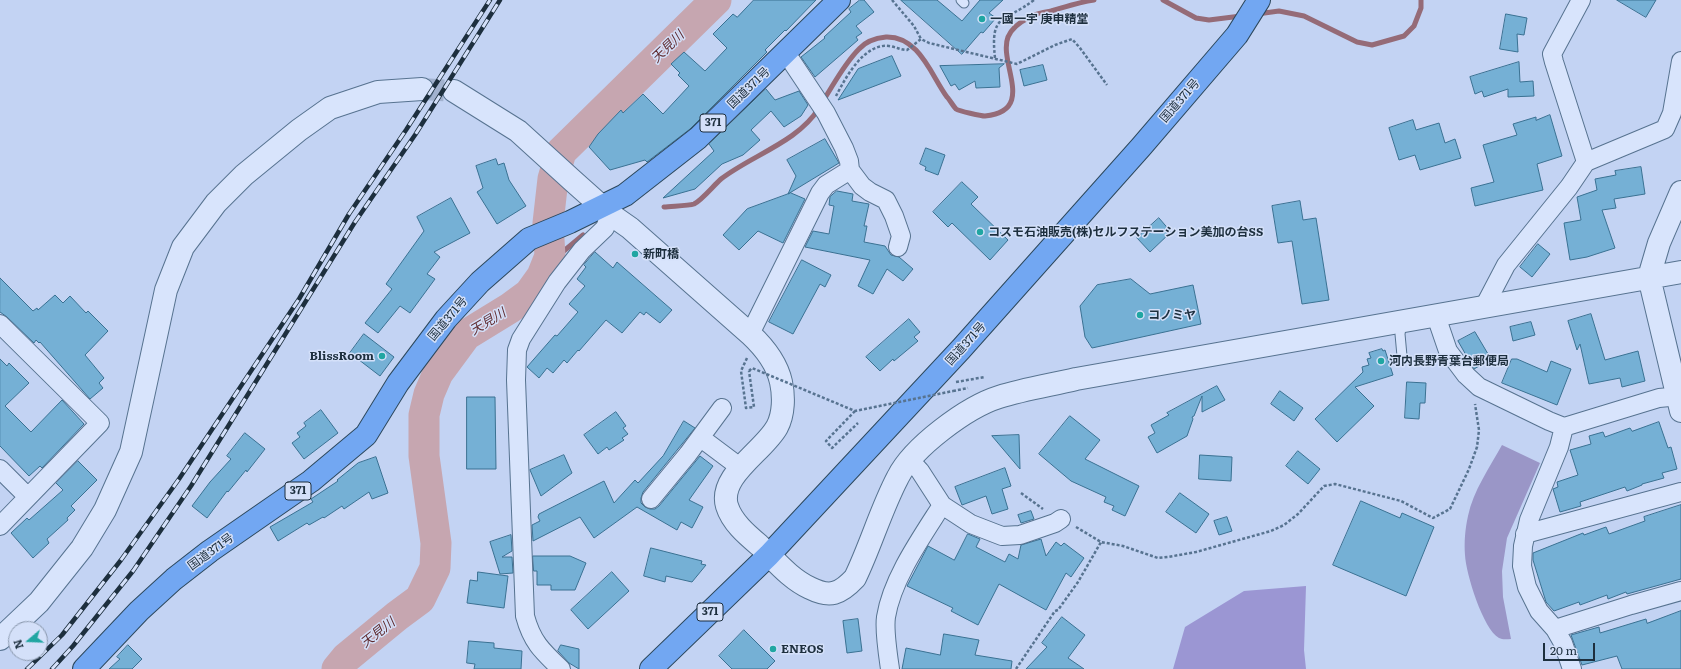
<!DOCTYPE html>
<html>
<head>
<meta charset="utf-8">
<style>
	body { margin:0 }
	#map { position:relative; width:1681px; height:669px; overflow:hidden; background:#c3d3f3; font-family:Literata,serif }
	canvas { display:block }
	.north { position:absolute; left:8px; top:621px; width:40px; height:40px; box-sizing:border-box; background:#d4e0f9; border:1px solid #8b99ae; border-radius:50%; rotate:251deg; font-size:11px; font-weight:700; line-height:16px; text-align:center; color:#1d2f3e }
	.north::after { content:''; display:block; margin:auto; width:14px; height:18px; background:#20a6a2; clip-path:polygon(50% 0,100% 100%,50% 72%,0 100%) }
	.scale { position:absolute; left:1543px; top:643px; width:52px; height:18px; box-sizing:border-box; border:2px solid #1d2f3e; border-top:0; padding-left:5px; font-size:12px; line-height:14px; white-space:nowrap; color:#1d2f3e; -webkit-text-stroke:3px #d4e0f9; paint-order:stroke }
</style>
</head>
<body>
<div id="map">
<canvas width="1681" height="669"></canvas>
<div class="north">N</div>
<div class="scale">20 m</div>
</div>
<script>
const ctx = document.querySelector('canvas').getContext('2d');
ctx.lineJoin = 'round';
function fill(path, color) {
  ctx.fillStyle = color;
  ctx.fill(path, 'evenodd');
}
function stroke(path, color, width, dash) {
  ctx.strokeStyle = color;
  ctx.lineWidth = width;
  ctx.lineCap = dash ? 'butt' : 'round';
  ctx.setLineDash(dash || []);
  ctx.stroke(path);
}
function drawText(font, color, halo, rows, align = 'center') {
  ctx.font = font + ' Literata,"Noto Sans JP",serif';
  ctx.lineWidth = 3;
  ctx.setLineDash([]);
  ctx.textBaseline = 'middle';
  ctx.strokeStyle = halo;
  ctx.fillStyle = color;
  for (const [text, x, y, turn = 0] of rows) {
    ctx.save();
    ctx.translate(x, y);
    ctx.rotate((+turn || 0) * Math.PI / 180);
    ctx.textAlign = isNaN(turn) ? turn : align;
    if (halo) ctx.strokeText(text, 0, 0);
    ctx.fillText(text, 0, 0);
    ctx.restore();
  }
}
fill(new Path2D(`
	M1306,586l-2,64 2,19h-133l12,-42 59,-36z`), '#9b96d3');
fill(new Path2D(`
	M1502,445l38,18 -33,75 -5,33 1,26 8,42c-4,0 -8,1 -12,-1 -16,-9 -33,-64 -34,-83 -1,-12 0,-26 3,-39 5,-25 22,-49 34,-71z`), '#9a96c7');
stroke(new Path2D(`
	M1163,0l33,18 13,2 32,-4
	M1257,14l22,-3 25,5 53,26 15,3 32,-9 10,-10 7,-18v-8
	M823,101c11,-17 21,-37 36,-52 7,-8 17,-11 27,-12 33,-1 45,38 61,60 3,3 6,9 9,12 3,2 25,7 29,7 52,-5 13,-53 23,-79 4,-10 14,-16 22,-20 6,-4 14,-5 21,-6 14,-4 29,-9 43,-11
	M664,207c7,-1 24,-1 30,-3 8,-4 20,-19 27,-25 31,-24 77,-37 98,-71
	M542,276l8,-8 9,-13 24,-20`), '#956b77', 5);
stroke(new Path2D(`
	M337,669l9,-11 51,-42 23,-17 15,-31 1,-25 -12,-87v-41l5,-21 9,-21 28,-38 44,-27 19,-14 13,-18 8,-20 -2,-33 5,-44 8,-27 155,-152`), '#c6a6b0', 31);
const building = new Path2D(`
	M754,0h62l-30,31 -1,-1 -20,20 2,2 -77,77 -43,33 -2,-2 -35,10 -21,-23 9,-13 23,-24 2,3 20,-19 20,20 26,-28 -11,-11 2,-2 -9,-9 13,-12 21,19 22,-23 -14,-14 20,-20 4,3z
	M860,0h4l10,12 -18,14 6,7 -6,4 2,3 -43,37 -14,-20 24,-19 -1,-1 27,-25 -2,-3z
	M901,0h36l25,21 18,-21h23l-14,13 7,5 -13,15 -2,-1 -19,22z
	M1617,0h39l-10,17z
	M1506,14l21,4 -3,17 -7,-1 1,18 -18,-3z
	M892,56l9,20 -63,24 20,-31z
	M1519,62l1,20 13,-1 1,15 -26,1v-8l-24,8 -2,-6 -7,3 -5,-17z
	M1004,64l-5,4 1,19 -24,1 -1,-7 -16,9 -4,-6 -4,2 -11,-20z
	M1043,65l4,15 -23,6 -4,-16z
	M766,89l9,11 24,-9 9,14 -7,11 -17,11 -13,-16 -20,19 9,10 -17,15 -21,9 -27,25 -32,9 51,-47 -5,-7z
	M1550,115l12,41 -25,8 6,26 -68,16 -4,-18 23,-6 -11,-37 34,-10 -4,-11 23,-7v3z
	M1413,120l3,10 23,-7 6,20 10,-4 6,19 -41,12 -5,-15 -16,5 -10,-32z
	M825,139l14,24 -51,31 8,-18 -9,-16z
	M926,148l19,7 -7,20 -13,-5 1,-3 -6,-3z
	M496,159l2,6 6,-2 5,17 17,26 -29,18 -20,-32 6,-4 -7,-22z
	M1641,167l4,27 -31,5 2,9 -14,2 13,38 -28,9 -17,3 -6,-37 17,-3 -4,-23 20,-7 -2,-11 21,-4 -1,-4z
	M962,182l16,15 -7,7 37,36 -18,20 -38,-37 -4,4 -15,-15z
	M837,191l16,3 -1,7 17,3 -5,22h3l-3,16 21,4 6,9 8,2 14,12 -10,12 -16,-12 -14,25 -15,-8 12,-26 -65,-13 8,-16 16,3 5,-28 -5,-1 1,-8z
	M791,193l14,6 -22,44 -25,-12 -19,19 -16,-15 24,-26z
	M451,198l19,35 -36,19 6,5 -13,17 8,5 -25,34 -10,-7 -22,27 -13,-10 27,-34 -6,-5 38,-53 -7,-14z
	M1300,201l3,19 13,-2 13,82 -27,4 -10,-63 -14,2 -6,-37z
	M1159,218l12,14 -21,20 -13,-14z
	M1538,244l12,10 -18,23 -12,-10z
	M595,252l18,16 4,-6 55,48 -12,13 -14,-11 -2,3 -4,-3 -18,21 -16,-13 -27,31 -1,-1 -11,13 -3,-3 -11,13 -6,-5 -8,10 -12,-11 28,-32 2,1 21,-24 -9,-8 16,-18 -8,-7 9,-12 -2,-2z
	M802,260l29,15 -6,12 -5,-3 -27,50 -24,-12z
	M0,278l33,33 4,-3 1,2 17,-15 8,8 7,-7 16,17 2,-2 20,20 -23,24 19,23 -5,5 4,5 -13,11 -50,-57 -1,1 -3,-3 -2,3 -27,-26 -7,-5z
	M1131,279l19,15 43,-9 8,39 -109,24 -7,-11 -5,-31 17,-21z
	M1591,314l14,46 33,-9 7,30 -23,6 -2,-9 -31,6 -9,-40 -3,6 -9,-29z
	M909,319l11,13 -6,5 4,4 -24,20 -1,-2 -13,12 -14,-14z
	M1531,322l4,13 -22,6 -3,-14z
	M1475,332l16,27 -17,10 -16,-28z
	M364,334l30,23 -14,19 -30,-23z
	M1382,349l1,2 2,-1 8,25 -38,12 19,19 -37,36 -22,-23 48,-47 -1,-5 7,-2 -2,-6 4,-1 -2,-5z
	M0,359l7,7 2,-3 20,20 -24,23 26,26 31,-32 22,24 -42,44 -2,-2 -11,10 -29,-30z
	M1512,359h5l30,13 4,-11 20,8 -14,36 -55,-22z
	M1407,382l19,1 -1,20h-5l-1,16 -14,-1z
	M1217,386l8,14 -23,12v-16l-8,20 -2,1 1,2 -6,17 -30,17 -9,-16 7,-4 -4,-8 18,-10 -2,-2z
	M1280,391l23,17 -9,13 -23,-17z
	M467,397h28l1,72h-29z
	M321,410l17,23 -34,26 -12,-16 8,-6 -3,-4 9,-7 -2,-3z
	M616,412l10,14 -3,2 5,6 -6,4 2,2 -15,10 -2,-3 -9,7 -14,-19z
	M1070,416l30,24 -15,19 54,27 -14,30 -13,-6 2,-4 -10,-4 2,-5 -35,-16 -32,-27z
	M684,421l11,7 -52,64 -2,6v5l4,4 5,2h5l4,-3 41,-50 13,10 -24,34 14,7 -11,21 -11,-6 -4,8 -40,-23 -43,31 -14,-21 -47,24 -1,-16 8,-4 -2,-4 1,-3 65,-33 10,22 21,-23 3,3 25,-27z
	M1659,422l9,26 3,-1 6,22 -15,4 2,5 -22,6v1l-15,6 -2,-4 -45,15 1,4 -21,6 -7,-23 5,-2 -1,-5 21,-7 -8,-25 21,-6 -2,-8 14,-4 2,5 25,-9 2,3z
	M245,433l20,16 -18,23 -1,-2 -18,22 -1,-1 -20,27 -15,-12 18,-24 21,-23 -4,-3z
	M1019,435l1,34 -28,-33z
	M1298,451l22,18 -12,15 -22,-18z
	M564,455l8,18 -31,23 -11,-26z
	M1200,455l32,2 -1,24 -32,-2z
	M376,457l12,36 -16,6 -3,-7 -25,17 -2,-3 -18,12 -1,-1 -14,8 -2,-2 -29,18 -8,-14 43,-25 -2,-3 27,-18 -1,-1 21,-17z
	M78,461l19,19 -26,26 4,4 -8,8 1,2 -21,19 2,4 -16,15 -22,-25 16,-15 2,2 34,-30 -7,-7z
	M1005,468l6,18 -9,3 6,20 -16,5 -6,-18 -24,9 -7,-18z
	M1180,493l29,21 -13,19 -30,-21z
	M1361,501l39,17 2,-5 32,14 -28,69 -73,-31z
	M1681,505v74l-54,15 -1,-2 -18,7 -1,-4 -27,10 -1,-3 -25,9 -8,-9 -13,-42v-7l50,-20 1,2 22,-8 3,7 36,-13 -1,-4z
	M1031,511l3,8 -13,4 -3,-8z
	M1227,517l5,14 -13,4 -5,-14z
	M968,534l12,5 -4,8 29,15 4,-8 9,5 3,-14 20,-6 5,17 10,-14 5,4 3,-3 20,15 -13,19 -5,-4 -20,37 -47,-26 -21,41 -27,-14 2,-3 -46,-22 21,-40 26,14z
	M511,535l1,16 -10,6h10l1,16 -13,1 -10,-32z
	M651,548l51,13 -1,3 5,1 -14,17 -26,-6 -1,6 -21,-6z
	M533,556h37l16,7 -11,27h-24v-5h-14v-14h-3z
	M478,572l30,4 -4,32 -37,-5 3,-23 7,1z
	M612,572l17,19 -41,38 -17,-19z
	M1681,611v58h-59l-5,-13 -35,9 -11,-30 28,-8 1,6 46,-14 1,4z
	M1062,617l23,18 -17,23 16,11h-58l21,-22 -5,-4z
	M858,619l4,32 -15,2 -4,-32z
	M744,630l31,31 -8,8h-35l-13,-13z
	M944,634l35,6 -4,15 37,6 -1,8h-109l4,-21 34,7z
	M469,641l25,2v5l28,3 -1,18h-47l1,-5 -8,-1z
	M128,645l14,14 -10,10h-23l11,-10 -3,-2z
	M561,645l18,4v20l-10,-6 -11,-12z`);
fill(building, '#75b0d5');
stroke(building, '#3a7192', 1);
stroke(new Path2D(`
	M422,89l32,2`), '#a2b2cf', 22, [22, 11]);
const service = new Path2D(`
	M961,0l3,3
	M1402,322l-2,12 2,22`);
const minor = new Path2D(`
	M1581,0l-29,54 2,8 32,100
	M784,54l6,5 36,54 18,35 5,13 1,9 12,16 8,6 16,8 8,16 7,20 -3,11
	M1484,307l22,-42 63,-78 17,-25 79,-33 7,-16 9,-52
	M1436,316l12,35 18,24 13,12 70,34 15,6 -5,20 -30,73 -6,26 -1,20 5,21 12,24 16,18 8,14 9,26
	M0,324l100,99 -100,103
	M750,334l70,-141 6,-8 24,-15
	M1564,427l95,-29 22,-2
	M701,438l40,30
	M0,469l28,28
	M651,499l37,-45 34,-46
	M942,505l29,19 31,12 18,-1 35,-12 6,-4
	M1525,534l156,-42
	M1555,629l76,-24 50,-14
	M561,669c-19,-18 -29,-27 -36,-53l-9,-236 1,-30 4,-11 36,-57 25,-32 23,-22 5,-14
	M890,669c-2,-14 -6,-39 -4,-52 6,-38 35,-79 56,-112l-22,-34 -11,-12`);
const tertiary = new Path2D(`
	M454,91l64,40 55,50 37,33 20,14 120,106c14,13 27,30 31,48 3,14 3,32 -4,45 -13,24 -59,49 -50,79 5,16 19,28 32,39 16,15 31,34 51,43 20,10 30,6 45,-10 16,-33 26,-69 43,-101 15,-30 69,-70 101,-80 25,-8 52,-12 77,-18l605,-107
	M1681,192l-22,51 -10,34 32,134
	M0,639l39,-37 43,-54 23,-38 26,-58 35,-162 17,-43 33,-44 28,-28 55,-45 31,-22 48,-16 44,-3`);
const trunk = new Path2D(`
	M84,669l55,-58 35,-32 36,-28 101,-70 55,-46 32,-52 48,-64 34,-37 49,-43 41,-17 55,-27 73,-57 141,-138
	M651,669l118,-114 192,-206 180,-202 96,-112 22,-35`);
stroke(service, '#577390', 11);
stroke(minor, '#577390', 20);
stroke(tertiary, '#577390', 24);
stroke(trunk, '#2c485d', 24);
stroke(new Path2D(`
	M892,0l22,26 7,13
	M995,58c-5,-46 9,-35 39,-58
	M836,96c10,-19 28,-53 53,-50 7,1 12,4 18,4l14,-11 8,4 88,21 38,-19 17,-6 8,9 27,37
	M747,358l-6,13 5,37 8,-1 -5,-36
	M956,382l29,-5
	M953,391l15,-3
	M855,411l-29,30 6,7 26,-25
	M1021,493l22,16
	M1076,527l25,15 22,4 35,12 10,-1 28,-5 75,-21 13,-6 14,-11 26,-28 11,-2 66,17 32,17 17,-9 19,-40 8,-22 2,-17 -4,-26
	M1016,669l39,-58 3,-1 20,-28 23,-40`), '#577390', 2.5, [3, 2]);
stroke(service, '#d8e4fc', 9);
stroke(minor, '#d8e4fc', 18);
stroke(tertiary, '#d8e4fc', 22);
stroke(trunk, '#72a7f2', 22);
const rail = new Path2D(`
	M27,669l35,-34 59,-75 58,-81 120,-180 50,-85 57,-84 84,-130
	M52,669l21,-23 60,-75 58,-85 164,-264 60,-87 85,-135`);
stroke(rail, '#1d2f3e', 4.5);
stroke(rail, '#d4e0f9', 3, [9]);
stroke(new Path2D(`
	M749,371l3,-3 103,43 98,-20`), '#577390', 2.5, [3, 2]);
for (const [x, y, r, color] of [
	[982,19,4,"#20a6a2"],
	[980,232,4,"#20a6a2"],
	[635,254,4,"#20a6a2"],
	[1140,315,4,"#20a6a2"],
	[382,356,4,"#20a6a2"],
	[1381,361,4,"#20a6a2"],
	[773,649,4,"#20a6a2"]
]) {
  const dot = new Path2D();
  dot.arc(x, y, r, 0, 2 * Math.PI);
  ctx.fillStyle = color;
  ctx.fill(dot);
  stroke(dot, '#d4e0f9', 1.5);
}
for (const [x, y, w] of [
	[713,123,26],
	[298,491,26],
	[710,612,26]
]) {
  const box = new Path2D();
  box.roundRect(x - w / 2, y - 9, w, 18, 3);
  ctx.fillStyle = '#d4e0f9';
  ctx.fill(box);
  stroke(box, '#1d2f3e', 1);
}
drawText('bold 11px', '#1d2f3e', null, [
	["371",713,123],
	["371",298,491],
	["371",710,612]
]);
drawText('bold 12px', '#1d2f3e', '#d4e0f9', [
	["一國一宇 庚申精堂",990,19],
	["コスモ石油販売(株)セルフステーション美加の台SS",988,232],
	["新町橋",643,254],
	["コノミヤ",1148,315],
	["BlissRoom",374,356,"right"],
	["河内長野青葉台郵便局",1389,361],
	["ENEOS",781,649]
], 'left');
drawText('12px', '#1d2f3e', '#d4e0f9', [
	["国道371号",749,88,-44],
	["国道371号",1180,101,-49],
	["国道371号",448,319,-50],
	["国道371号",966,344,-48],
	["国道371号",211,552,-36]
]);
drawText('italic 13px', '#602b2f', '#d4e0f9', [
	["天見川",668,47,-44],
	["天見川",488,322,-31],
	["天見川",378,633,-38]
]);
</script>
</body>
</html>
